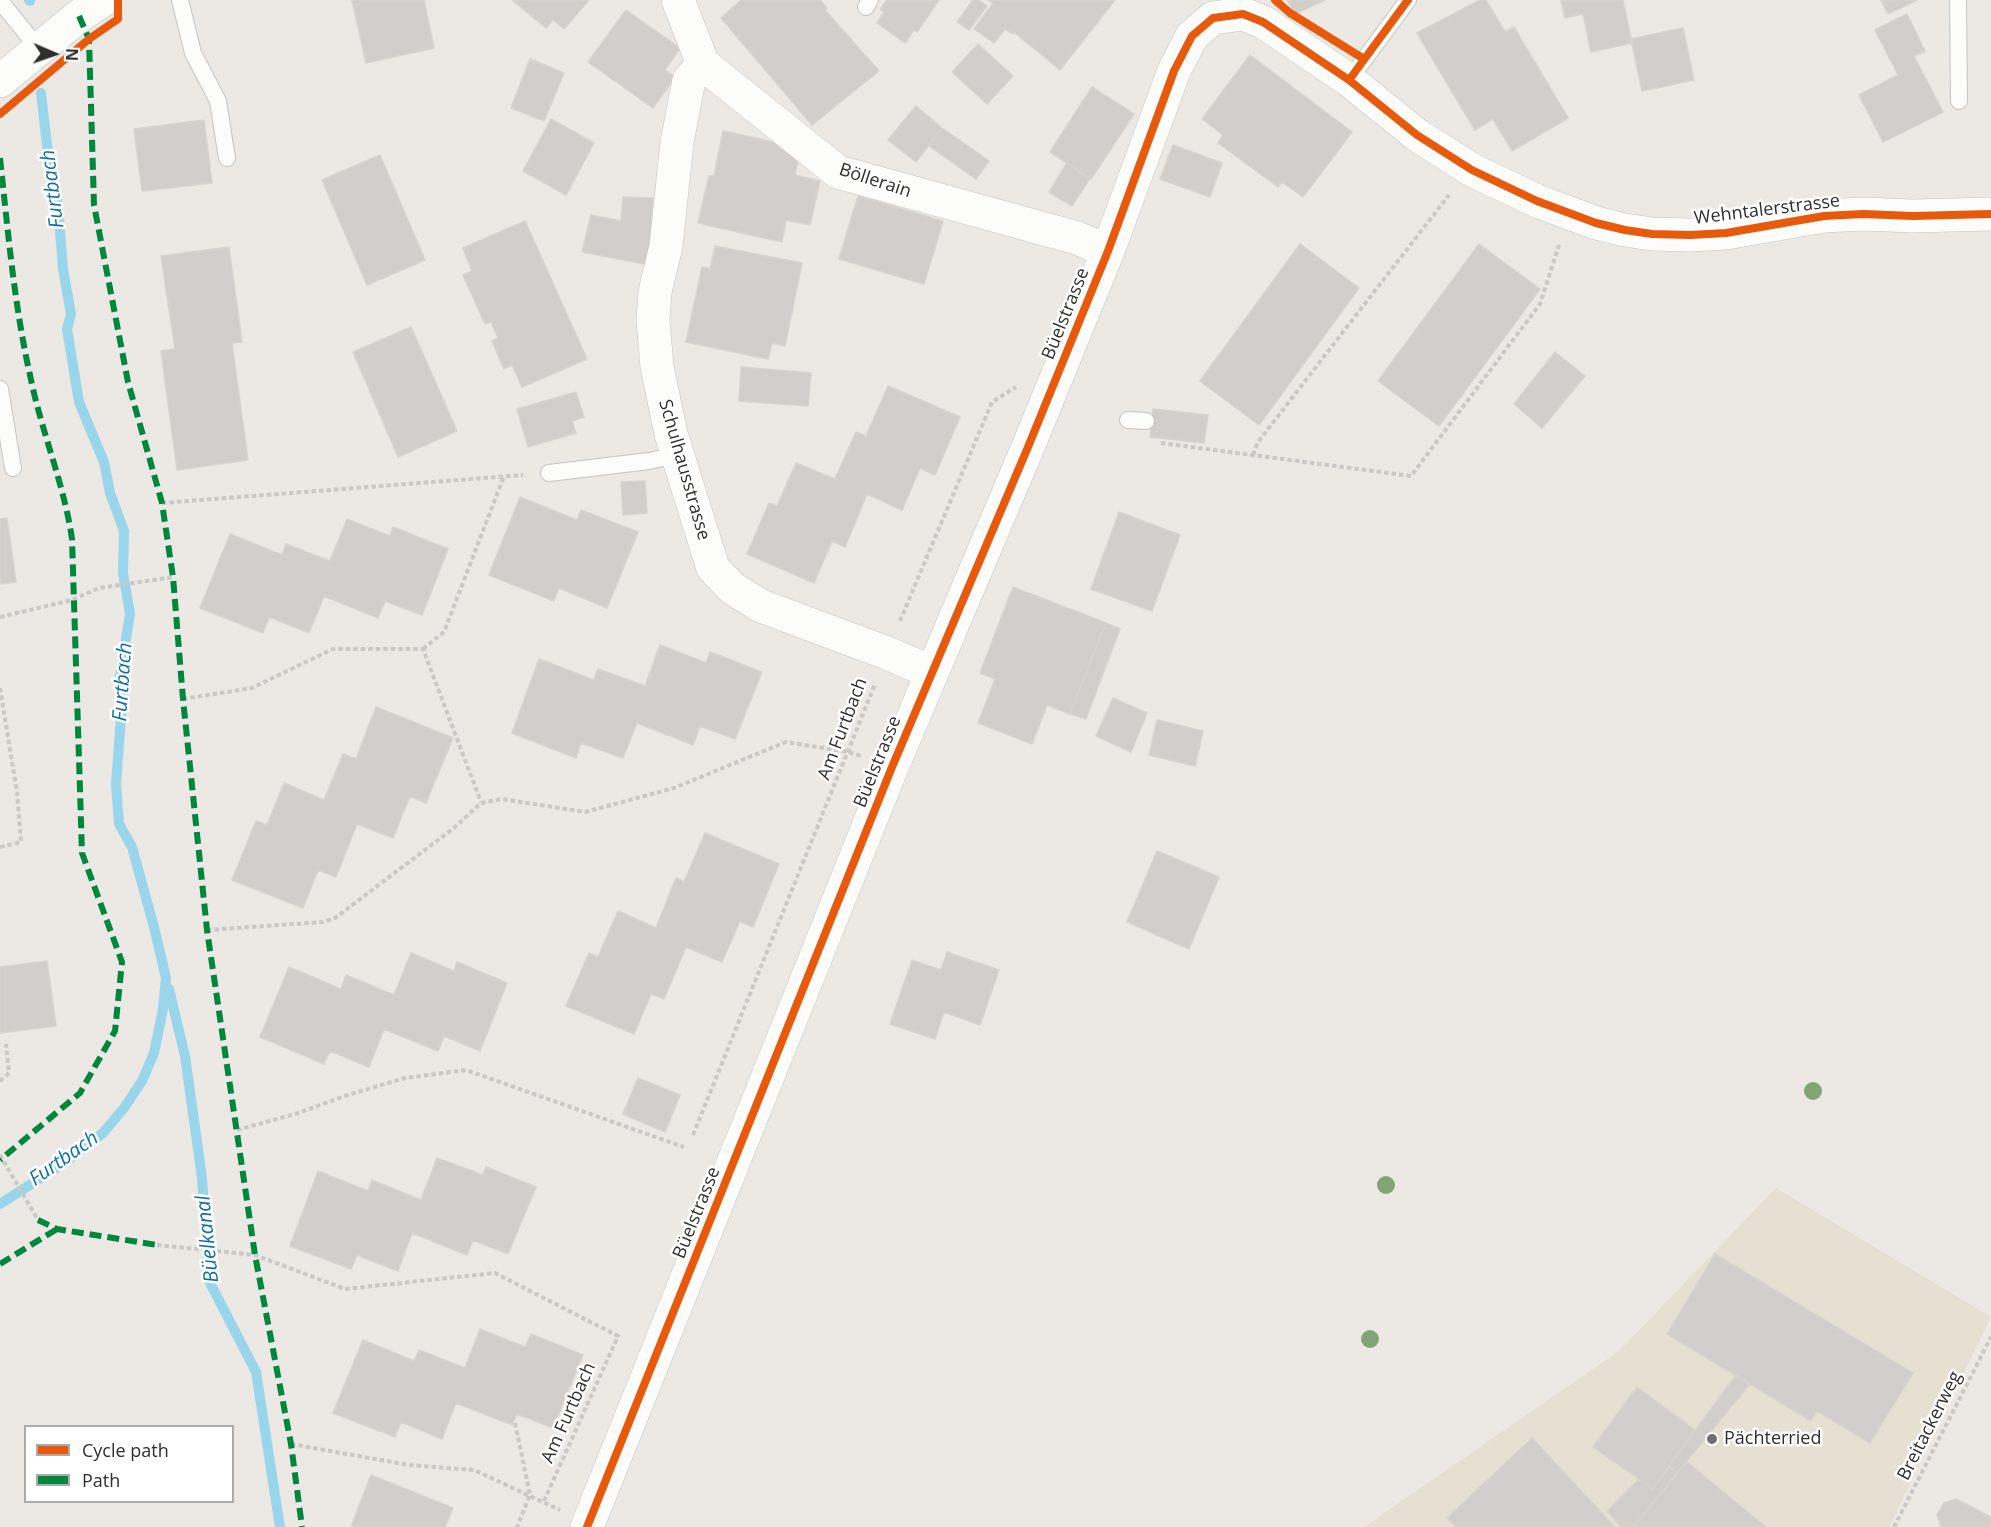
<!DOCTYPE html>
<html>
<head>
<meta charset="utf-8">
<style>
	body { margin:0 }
	#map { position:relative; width:1991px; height:1527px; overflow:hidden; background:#ece8e4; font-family:"Open Sans",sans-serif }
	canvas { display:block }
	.legend { position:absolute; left:24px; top:1425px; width:210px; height:78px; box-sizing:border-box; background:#fff; border:2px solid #ababab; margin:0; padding:8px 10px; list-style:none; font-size:18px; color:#2e2e2e }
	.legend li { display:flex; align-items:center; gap:12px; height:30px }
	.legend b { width:30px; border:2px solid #ababab }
	.north { position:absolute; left:24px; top:24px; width:60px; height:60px; -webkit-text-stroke:4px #fff; paint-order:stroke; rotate:92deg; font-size:16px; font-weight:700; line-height:24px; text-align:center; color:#2e2e2e }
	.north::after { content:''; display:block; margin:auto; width:21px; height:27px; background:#2e2e2e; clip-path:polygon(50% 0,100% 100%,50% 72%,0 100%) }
</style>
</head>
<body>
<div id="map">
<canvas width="1991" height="1527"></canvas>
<ul class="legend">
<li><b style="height:8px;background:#e8590c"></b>Cycle path</li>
<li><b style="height:8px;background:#00873e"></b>Path</li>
</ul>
<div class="north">N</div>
</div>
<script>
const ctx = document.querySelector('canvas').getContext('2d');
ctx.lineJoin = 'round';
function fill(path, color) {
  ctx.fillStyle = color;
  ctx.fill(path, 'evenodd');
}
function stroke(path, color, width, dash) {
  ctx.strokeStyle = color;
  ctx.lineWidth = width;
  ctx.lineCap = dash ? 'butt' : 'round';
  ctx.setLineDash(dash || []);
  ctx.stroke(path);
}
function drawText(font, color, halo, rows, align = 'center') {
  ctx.font = font + ' "Open Sans",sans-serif';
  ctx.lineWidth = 5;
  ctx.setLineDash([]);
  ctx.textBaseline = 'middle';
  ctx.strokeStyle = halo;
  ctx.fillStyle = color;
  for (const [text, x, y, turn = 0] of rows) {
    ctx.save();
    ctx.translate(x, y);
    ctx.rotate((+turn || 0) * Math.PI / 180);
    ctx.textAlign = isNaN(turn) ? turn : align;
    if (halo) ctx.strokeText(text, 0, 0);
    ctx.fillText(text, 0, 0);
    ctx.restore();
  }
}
fill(new Path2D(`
	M1776,1188l215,129 -102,210h-525l255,-176z`), '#e6e0d3');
stroke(new Path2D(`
	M29,0l1,1
	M169,989l16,67 17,122 7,103 47,91 24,155
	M0,1204l64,-41 39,-30 21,-25 18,-27 12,-28 9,-44 3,-31 -12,-51 -22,-80 -13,-23 -3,-40 6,-80 -3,-22 11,-68 -7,-41 1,-42 -14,-38 -6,-31 -25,-60 -12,-73 4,-15 -8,-45 -5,-64 -7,-26 -10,-86`), '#99d6ec', 10);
const building = new Path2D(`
	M352,0h72l10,48 -68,15z
	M512,0h77l-25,29 -11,-9 -7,8z
	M741,0h79l7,8 -2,2 54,61 -67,54 -91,-107z
	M887,0h52l-22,32 -3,-2 -9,13 -28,-20 7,-11 -4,-3z
	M973,0h6l8,6 -18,24 -12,-8z
	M988,0h127l-55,70 -46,-38 -1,2 -8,-5 -11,14 -20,-14 19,-26z
	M1287,0h38l-30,14z
	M1480,0h6l19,32 9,-5 54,91 -56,33 -19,-32 -18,11 -58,-97z
	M1561,0h62l9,43 -41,9 -8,-38 -18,4z
	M1881,0h36l-29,14z
	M626,10l54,38 -15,22 10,7 -22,31 -65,-46z
	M1907,14l18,37 -11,5 29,56 -60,30 -24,-47 39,-20 -23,-45z
	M1683,28l11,52 -52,11 -11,-52z
	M978,44l35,32 -26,28 -35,-32z
	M1250,55l102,77 -49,65 -21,-15 -4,5 -60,-44 5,-8 -21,-16z
	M530,59l34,14 -20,48 -33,-13z
	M1092,87l42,27 -43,65 -41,-27z
	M916,106l26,22 -26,34 -28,-22z
	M551,119l43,24 -28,52 -43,-24z
	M204,120l8,63 -70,8 -8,-62z
	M942,128l47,33 -13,18 -47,-33z
	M723,131l78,17 -6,27 25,6 -10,44 -24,-5 -4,22 -84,-19 11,-47h5z
	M1173,145l49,18 -12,34 -50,-18z
	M380,155l45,105 -58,25 -45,-105z
	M1067,163l23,15 -18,28 -23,-14z
	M858,196l85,25 -19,63 -85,-25z
	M623,197l30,1 -4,67 -67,-13 9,-37 30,6z
	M525,221l62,138 -65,28 -10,-22 -8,4 -12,-28 6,-3 -7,-16 -6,2 -22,-49 9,-4 -9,-23z
	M1300,244l59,44 -100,137 -59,-44z
	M1479,244l61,45 -101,137 -61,-45z
	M715,246l87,17 -17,83 -13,-3 -4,16 -82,-17 16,-75 8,2z
	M229,247l13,95 -10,1 16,117 -71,10 -16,-119 14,-2 -14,-93z
	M411,327l46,104 -59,26 -45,-105z
	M1555,352l30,24 -43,52 -28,-24z
	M741,367l70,6 -3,33 -69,-5z
	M888,386l72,31 -25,58 -15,-7 -18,42 -35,-16 -22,53 -13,-6 -18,42 -67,-29 22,-51 8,3 19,-43 39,16 21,-47 10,4z
	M576,392l8,25 -12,4 4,12 -48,14 -11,-38z
	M1153,409l55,6 -4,28 -54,-6z
	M645,481l2,32 -24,2 -2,-33z
	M520,497l57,23 4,-10 57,22 -31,76 -48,-20 -5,13 -65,-26z
	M1119,512l61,23 -28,76 -61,-22z
	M7,518l9,64 -16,2v-65z
	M347,519l43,17 3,-9 55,22 -26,66 -37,-14 -7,17 -54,-22 -15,37 -40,-16 -6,16 -63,-25 30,-74 52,21 4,-11 44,17z
	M1013,587l93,36 -36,91 -23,-9 -15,39 -54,-21 17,-44 -15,-6z
	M1106,623l14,6 -34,90 -16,-5z
	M660,645l46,18 4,-11 52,20 -27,67 -35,-13 -7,19 -56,-22 -14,35 -42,-15 -5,15 -64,-25 27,-74 55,21 4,-11 47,17z
	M1113,698l34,15 -16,39 -35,-16z
	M376,707l77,31 -27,65 -16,-7 -17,42 -36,-14 -21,53 -18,-7 -15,38 -71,-28 24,-59 11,4 17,-42 40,17 19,-46 13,5z
	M1157,720l46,11 -8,35 -46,-11z
	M705,833l74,31 -26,63 -13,-6 -18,41 -36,-15 -22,52 -13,-5 -17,40 -68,-28 23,-53 9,4 20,-46 38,17 20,-50 8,4z
	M1157,851l62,26 -30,72 -62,-27z
	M947,952l52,18 -19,55 -36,-13 -9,27 -45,-15 22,-64 29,10z
	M411,953l43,18 3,-9 50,21 -27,68 -36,-15 -6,15 -54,-22 -15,38 -39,-16 -6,13 -64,-27 29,-70 52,22 5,-14 48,20z
	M47,961l9,65 -56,7v-66z
	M638,1078l42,17 -15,37 -42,-18z
	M437,1158l46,17 3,-8 50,20 -28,67 -35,-14 -6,15 -55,-22 -14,38 -41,-16 -6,14 -61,-23 28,-75 50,20 4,-11 49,20z
	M1715,1254l198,119 -43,70 -53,-32 -6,10 -144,-87z
	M480,1329l45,18 6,-13 52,21 -30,73 -36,-14 -5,11 -56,-22 -14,36 -41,-17 -6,15 -62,-24 30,-73 51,21 5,-11 46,18z
	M1736,1375l14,9 -73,89 -8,-7z
	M1637,1387l58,43 -42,59 -60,-42z
	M1532,1438l81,87 -1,2h-156l-9,-9z
	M1687,1462l79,65h-133z
	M1669,1466l8,7 -44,54h-12l-14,-16 32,-32 14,10z
	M371,1475l82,33 -8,19h-94z
	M1956,1499l35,18v10h-50l-4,-12 7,-12z`);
fill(building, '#d1cecb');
stroke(building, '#d7d4d0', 1.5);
const service = new Path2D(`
	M180,0l13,53 25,48 9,57
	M1958,0l1,101
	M0,1l39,48
	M866,7l4,-7
	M1349,80l59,-80
	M0,389l13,79
	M1128,420l18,1
	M549,473l100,-12 28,-6`);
const minor = new Path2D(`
	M678,0l25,64 135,108 239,66 31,13
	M1213,18l30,-4 20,8 86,58 68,55 55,35 65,31 59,22 29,7 27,4 38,1 36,-2 98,-17 39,-2 50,2 78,-2
	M703,64l-14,16 -12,62 -11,104 -11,46 -2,28 4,47 14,67 42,134 19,20 29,18 126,47 44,19
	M0,81l79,-65 24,-16
	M587,1527l305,-760 136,-320 80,-196 66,-180 18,-35 21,-18`);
stroke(service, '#c5c4c5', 18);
stroke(minor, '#c5c4c5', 34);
stroke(new Path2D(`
	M1161,443l250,33 129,-172 19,-59
	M1253,455l5,-13 191,-247
	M162,503l361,-28
	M0,617l72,-17 27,-12 74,-11
	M900,621l92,-219 24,-15
	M423,649l21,-17 60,-156
	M0,688l17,104 4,50 -21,5
	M183,699l69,-11 81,-39h90l58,153
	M207,930l116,-8 12,-4 119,-90 27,-25 21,-4 83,13 89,-24 112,-46 63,10 12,4
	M0,1081l9,-8 -3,-29
	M237,1130l58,-16 56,-20 54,-16 61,-8 218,77
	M693,1135l182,-451
	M0,1155l38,65
	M157,1245l98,10 90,34 150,-16 123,63 -74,165
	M515,1423l15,72 -13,32
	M291,1444l118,21 65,5 86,40
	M1894,1527l97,-190`), '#c9c9c8', 4, [4.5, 3]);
stroke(service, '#fcfcfb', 16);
stroke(minor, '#fcfcfb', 33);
stroke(new Path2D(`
	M79,16l10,23 5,166 34,177 34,121 11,74 10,122 24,231 48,325 36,189 11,83
	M0,158c8,73 14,146 30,217 11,56 34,108 42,164l10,314 40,109 -7,69 -35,62 -80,67
	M38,1220l19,9 100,16
	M0,1264l57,-35`), '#00873e', 6, [12, 6]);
stroke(new Path2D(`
	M1275,0l15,13 74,46
	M1349,80l59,-80
	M0,114l89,-75 29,-20v-19
	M587,1527l305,-760 136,-320 80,-196 66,-180 18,-35 21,-18 30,-4 20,8 86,58 68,55 55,35 65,31 59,22 29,7 27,4 38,1 36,-2 98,-17 39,-2 50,2 78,-2`), '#e8590c', 8);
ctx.fillStyle = '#82a575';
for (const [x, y] of [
	[1813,1091],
	[1386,1185],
	[1370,1339]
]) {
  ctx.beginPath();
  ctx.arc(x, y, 9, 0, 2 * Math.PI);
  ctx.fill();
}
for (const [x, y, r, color] of [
	[1712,1439,6,"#706f6e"]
]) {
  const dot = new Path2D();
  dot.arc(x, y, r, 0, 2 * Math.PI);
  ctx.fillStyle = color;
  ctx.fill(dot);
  stroke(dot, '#fff', 2);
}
drawText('18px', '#2e2e2e', '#fff', [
	["Böllerain",875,181,18],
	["Wehntalerstrasse",1767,210,-7],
	["Büelstrasse",1066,314,-68],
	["Schulhausstrasse",684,470,74],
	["Am Furtbach",843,729,-69],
	["Büelstrasse",878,762,-68],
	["Büelstrasse",697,1213,-68],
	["Am Furtbach",569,1413,-66],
	["Breitackerweg",1930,1426,-63]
]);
drawText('18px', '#2e2e2e', '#fff', [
	["Pächterried",1724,1439]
], 'left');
drawText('italic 20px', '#0d6fa3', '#fff', [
	["Furtbach",53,189,-97],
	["Furtbach",123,682,-86],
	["Furtbach",64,1159,-35],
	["Büelkanal",208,1239,-96]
]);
</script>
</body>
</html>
